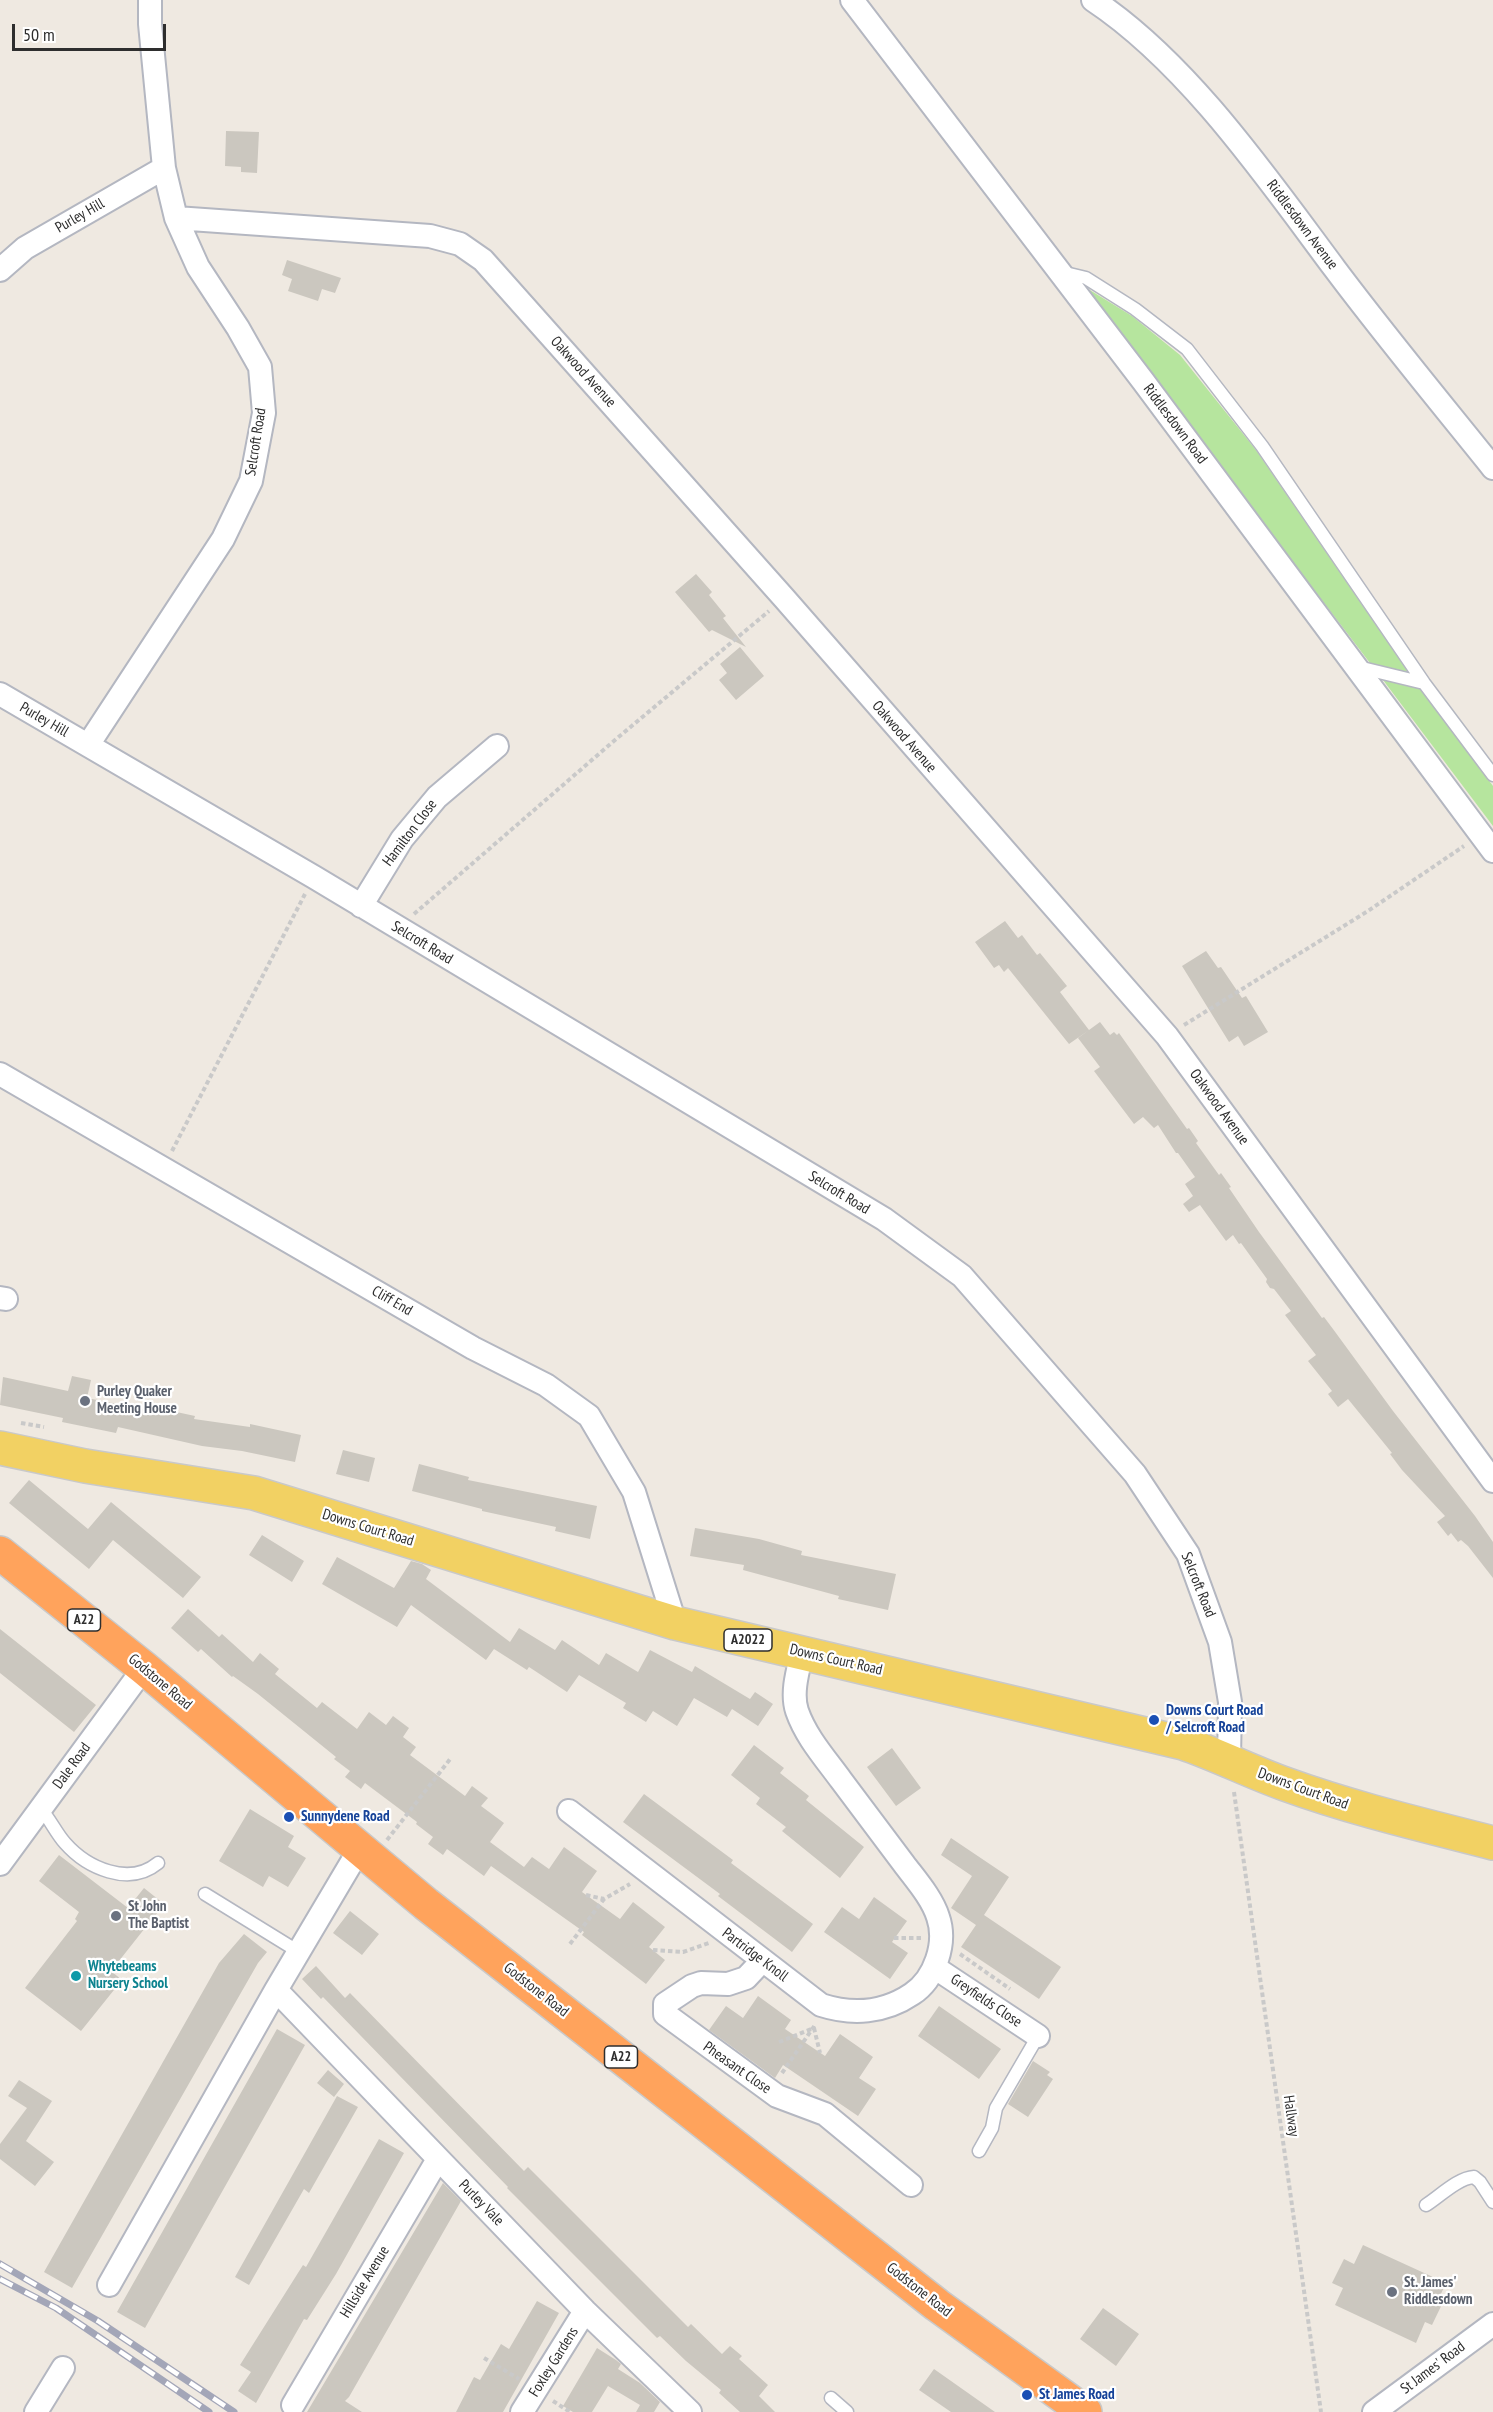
<!DOCTYPE html>
<html>
<head>
<meta charset="utf-8">
<style>
	body { margin:0 }
	#map { position:relative; width:1493px; height:2412px; overflow:hidden; background:#efe9e1; font-family:"PT Sans Narrow",sans-serif }
	canvas { display:block }
	.scale { position:absolute; left:12px; top:24px; width:154px; height:27px; box-sizing:border-box; border:3px solid #2e2e2e; border-top:0; padding-left:8px; font-size:18px; line-height:21px; white-space:nowrap; color:#2e2e2e; -webkit-text-stroke:4px #fff; paint-order:stroke }
</style>
</head>
<body>
<div id="map">
<canvas width="1493" height="2412"></canvas>
<div class="scale">50 m</div>
</div>
<script>
const ctx = document.querySelector('canvas').getContext('2d');
ctx.lineJoin = 'round';
function fill(path, color) {
  ctx.fillStyle = color;
  ctx.fill(path, 'evenodd');
}
function stroke(path, color, width, dash) {
  ctx.strokeStyle = color;
  ctx.lineWidth = width;
  ctx.lineCap = dash ? 'butt' : 'round';
  ctx.setLineDash(dash || []);
  ctx.stroke(path);
}
function drawText(font, color, halo, rows, align = 'center') {
  ctx.font = font + ' "PT Sans Narrow",sans-serif';
  ctx.lineWidth = 4.5;
  ctx.setLineDash([]);
  ctx.textBaseline = 'middle';
  ctx.strokeStyle = halo;
  ctx.fillStyle = color;
  for (const [text, x, y, turn = 0] of rows) {
    ctx.save();
    ctx.translate(x, y);
    ctx.rotate((+turn || 0) * Math.PI / 180);
    ctx.textAlign = isNaN(turn) ? turn : align;
    if (halo) ctx.strokeText(text, 0, 0);
    ctx.fillText(text, 0, 0);
    ctx.restore();
  }
}
fill(new Path2D(`
	M1080,284l52,32 48,39 76,95 157,229 80,107v40l-110,-146z`), '#b6e59e');
fill(new Path2D(`
	M226,131l33,1 -2,41 -16,-1v-5l-16,-1z
	M287,260l54,18 -6,15 -13,-4 -4,12 -30,-10 4,-12 -10,-4z
	M696,574l16,18 -3,3 17,21 -3,2 23,29 -34,-17 -3,2 -34,-40z
	M740,647l24,29 -28,24 -17,-20 8,-7 -7,-9z
	M1005,921l13,17 4,-3 15,20 3,-2 27,33 -7,6 29,38 -20,14 -61,-76 -4,4 -5,-7 -5,3 -19,-26z
	M1206,951l12,17 3,-1 21,31 4,-2 22,36 -24,14 -6,-10 -9,6 -47,-76z
	M1100,1022l10,13 4,-3 3,3 2,-2 68,96 2,-1 9,13 -2,2 23,32 2,-2 10,14 -2,1 30,44 63,86 2,-1 9,12 60,82 82,105 18,26v36l-25,-32 -7,-6 -3,2 -7,-9 -3,3 -11,-14 8,-6 -43,-46 -12,-16 2,-1 -44,-54 -10,8 -10,-13 4,-3 -24,-30 8,-6 -31,-40 6,-4 -17,-22 -4,-1 -4,-6 1,-3 -26,-36 -2,1 -6,-9 -7,6 -26,-36 -11,7 -6,-8 10,-8 -8,-12 10,-7 -17,-24h-2l-18,-28 -4,3 -11,-11 -9,7 -40,-53 6,-4 -22,-29z
	M72,1376l19,4 -4,18 56,11 1,-4 51,11 -1,3 56,8v-3l51,11 -6,27 -53,-11 -40,-5 -84,-19 -2,6 -54,-11 1,-4 -63,-13 3,-28 65,14z
	M343,1450l32,8 -6,24 -33,-8z
	M419,1464l50,13 -1,3 129,26 -7,33 -35,-8 1,-4 -74,-16v-2l-70,-18z
	M29,1480l59,49 23,-27 90,75 -18,21 -70,-58 -24,29 -80,-66z
	M695,1528l64,11 43,12 -1,4 95,19 -8,36 -50,-11 1,-3 -96,-26 1,-5 -54,-9z
	M262,1535l42,26 -12,21 -43,-27z
	M337,1557l57,31 17,-27 11,3 9,6 -5,9 84,63 9,-14 36,22 7,-10 37,25 7,-12 32,19 12,-22 42,22 3,-6 55,33 5,-7 18,12 -15,22 -26,-17 -5,8 -33,-19 -17,28 -24,-15 -7,11 -23,-14 3,-5 -47,-28 -12,17 -38,-25 -2,3 -33,-21 -8,11 -75,-55 -14,22 -75,-43z
	M188,1609l31,28 3,-3 31,28 7,-9 19,16 -4,5 42,34 5,-6 35,27 12,-17 17,13 7,-9 16,12 -6,9 13,10 -6,8 55,41 7,-10 16,12 -7,8 23,17 -14,19 34,25 8,-10 17,12 15,-22 33,24 -15,21 38,27 13,-17 32,25 -16,20 16,13 -19,24 -64,-49 2,-3 -93,-66 -7,10 -37,-27 -4,6 -15,-11 5,-7 -17,-13 1,-2 -52,-39 -4,6 -16,-12 5,-6 -16,-12 2,-2 -78,-63 -25,-18 -1,1 -31,-28 -3,3 -27,-24z
	M0,1629l96,76 -22,27 -74,-59z
	M754,1745l30,23 -4,5 29,23 -3,4 58,47 -24,31 -58,-47 4,-4 -30,-23 4,-6 -29,-23z
	M892,1748l29,40 -25,18 -29,-39z
	M644,1794l89,66 -2,3 82,61 -21,28 -74,-56 2,-2 -97,-72z
	M250,1809l44,27 -6,11 18,11 -18,29 -19,-11 -6,11 -44,-26z
	M951,1838l58,39 -25,38 77,52 -22,32 -78,-52 15,-22 -25,-17 21,-32 -31,-21z
	M59,1855l69,53 16,-20 20,16 -53,67 11,9 -41,51 -56,-43 52,-67 -2,-2 4,-7 -40,-31z
	M874,1897l33,24 -15,21 16,11 -18,26 -66,-47 18,-25 17,12z
	M350,1911l29,23 -17,21 -29,-22z
	M244,1934l23,18 -9,11 -186,325 -28,-16 175,-309z
	M316,1966l29,32 5,-5 174,178 4,-4 160,160 3,-3 31,30 8,-8 12,10 -3,3 29,26 -9,11 16,16h-35l-21,-19 2,-3 -35,-29 -26,-25 -3,2 -150,-150 1,-1 -185,-190 -2,2 -19,-20z
	M758,1996l33,24 -6,9 40,27 15,-22 33,23 -14,21 17,11 -18,27 -75,-51 -8,13 -66,-48 17,-24 17,12z
	M939,2006l62,43 -22,30 -61,-43z
	M277,2029l28,16 -160,283 -28,-16z
	M1033,2061l17,11 -3,3 6,4 -25,38 -20,-13z
	M328,2070l16,14 -10,13 -17,-14z
	M19,2080l33,21 -26,40 28,21 -19,24 -35,-27v-15l27,-36 -19,-12z
	M337,2096l21,11 -49,86 -5,-4 -55,96 -14,-8z
	M379,2139l25,14 -68,121 -29,46 -3,-1 -48,84 -18,-12 13,-19 -11,-7 63,-100 3,2z
	M443,2183l18,18 -112,196 -4,4 17,11h-55z
	M1363,2245l83,38 -6,13 5,2 -13,27 -7,-3 -9,21 -81,-38 8,-17 -11,-5 12,-24 10,5z
	M537,2301l22,12 -56,99h-47l18,-35 6,3 21,-36 8,5z
	M1103,2308l36,26 -23,32 -36,-27z
	M597,2348l19,12 5,4 -3,5 22,14 20,19 -6,10h-18l4,-7 -32,-19 -16,26h-19l-10,-6z
	M934,2369l61,43h-44l-32,-22z`), '#cbc7bf');
const lane = new Path2D(`
	M1061,272l25,6 49,31 52,40 75,97 162,237 69,92
	M1358,667l66,16
	M40,1808c10,11 16,25 25,35 22,25 64,44 93,20
	M205,1894l94,58
	M979,2151l13,-23 4,-20 42,-72
	M1426,2205c14,-9 32,-27 48,-28l6,5 13,20
	M831,2398l16,14`);
const street = new Path2D(`
	M852,0l291,381 350,470
	M1093,0c95,63 174,178 242,269 51,68 105,133 158,199
	M176,218l254,18 30,8 23,16 301,338 383,438 326,445
	M0,270l25,-22 139,-80
	M0,694l314,183 570,342 78,57 173,198 53,80 32,88 10,60 -1,58
	M88,745l135,-206 28,-58 13,-68 -4,-46 -22,-39 -40,-61 -22,-49 -12,-50 -14,-144v-24
	M361,906l41,-67 35,-42 60,-51
	M0,1074l473,274 73,37 43,31 45,76 41,131
	M0,1298l6,1
	M569,1811l252,194c31,10 63,8 91,-11 23,-15 35,-51 26,-77 -6,-19 -22,-37 -34,-53 -21,-28 -42,-56 -63,-84 -16,-22 -35,-43 -44,-69 -6,-18 1,-41 5,-58
	M0,1864l144,-196
	M762,1961l-16,17 -18,6 -27,-1 -9,3 -27,18v10l112,82 48,18 86,71
	M934,1967l104,69
	M276,1990l309,321 105,101
	M109,2285l167,-295 83,-140
	M293,2405l145,-246
	M36,2412l27,-44
	M522,2412l63,-101
	M1374,2412l119,-88`);
const primary = new Path2D(`
	M0,1448l85,18 169,27 421,130 508,120c35,12 68,29 102,41 69,25 138,41 208,59`);
const highway = new Path2D(`
	M0,1553l144,115 282,236 511,401 148,107`);
stroke(lane, '#b4b7c1', 15);
stroke(street, '#b4b7c1', 26);
stroke(primary, '#c9c9c9', 36);
stroke(highway, '#c9c9c9', 36);
stroke(new Path2D(`
	M414,914l201,-174 154,-129
	M1184,1025l184,-114 96,-65
	M172,1151l133,-257
	M21,1423l23,4
	M1234,1792l87,620
	M387,1840l64,-82
	M586,1895l18,4 26,-15
	M894,1938h27
	M570,1944l34,-45
	M653,1950l30,2 26,-9
	M960,1954l50,35
	M779,2042l35,-14 6,25
	M782,2073l33,-48
	M484,2358l35,21
	M553,2401l17,11`), '#c9c9c9', 4, [4.5, 3]);
stroke(lane, '#fff', 12);
stroke(street, '#fff', 22);
stroke(primary, '#f2d163', 33);
stroke(highway, '#ffa35c', 33);
const rail = new Path2D(`
	M0,2264l98,57 136,91
	M0,2279l56,29 153,104`);
stroke(rail, '#a3a6b8', 7);
stroke(rail, '#fff', 4.5, [14]);
for (const [x, y, r, color] of [
	[85,1401,6,"#6b7280"],
	[1154,1720,6,"#1a4fb4"],
	[289,1817,6,"#1a4fb4"],
	[116,1916,6,"#6b7280"],
	[76,1976,6,"#0f9aa8"],
	[1392,2292,6,"#6b7280"],
	[1027,2395,6,"#1a4fb4"]
]) {
  const dot = new Path2D();
  dot.arc(x, y, r, 0, 2 * Math.PI);
  ctx.fillStyle = color;
  ctx.fill(dot);
  stroke(dot, '#fff', 2);
}
for (const [x, y, w] of [
	[84,1620,33],
	[748,1640,48],
	[621,2057,33]
]) {
  const box = new Path2D();
  box.roundRect(x - w / 2, y - 11, w, 22, 4.5);
  ctx.fillStyle = '#fff';
  ctx.fill(box);
  stroke(box, '#2e2e2e', 1.5);
}
drawText('bold 14px', '#2e2e2e', null, [
	["A22",84,1620],
	["A2022",748,1640],
	["A22",621,2057]
]);
drawText('15px', '#2e2e2e', '#fff', [
	["Purley Hill",80,216,-30],
	["Riddlesdown Avenue",1302,225,53],
	["Oakwood Avenue",583,372,48],
	["Riddlesdown Road",1175,424,53],
	["Selcroft Road",256,442,-81],
	["Purley Hill",44,720,30],
	["Oakwood Avenue",904,737,49],
	["Hamilton Close",410,833,-53],
	["Selcroft Road",422,943,31],
	["Oakwood Avenue",1219,1107,54],
	["Selcroft Road",839,1193,31],
	["Cliff End",392,1301,30],
	["Downs Court Road",368,1528,17],
	["Selcroft Road",1198,1585,68],
	["Downs Court Road",836,1660,13],
	["Godstone Road",160,1682,40],
	["Dale Road",72,1766,-54],
	["Downs Court Road",1303,1789,20],
	["Partridge Knoll",755,1955,37],
	["Godstone Road",536,1990,38],
	["Greyfields Close",986,2001,34],
	["Pheasant Close",737,2068,35],
	["Hallway",1291,2116,82],
	["Purley Vale",481,2203,46],
	["Hillside Avenue",365,2282,-59],
	["Godstone Road",919,2290,38],
	["Foxley Gardens",554,2362,-58],
	["St James' Road",1433,2368,-37]
]);
drawText('bold 15px', '#5b616d', '#fff', [
	["Purley Quaker",97,1392],
	["Meeting House",97,1409],
	["St John",128,1907],
	["The Baptist",128,1924],
	["St. James'",1404,2283],
	["Riddlesdown",1404,2300]
], 'left');
drawText('bold 15px', '#164399', '#fff', [
	["Downs Court Road",1166,1711],
	["/ Selcroft Road",1166,1728],
	["Sunnydene Road",301,1817],
	["St James Road",1039,2395]
], 'left');
drawText('bold 15px', '#0d838f', '#fff', [
	["Whytebeams",88,1967],
	["Nursery School",88,1984]
], 'left');
</script>
</body>
</html>
